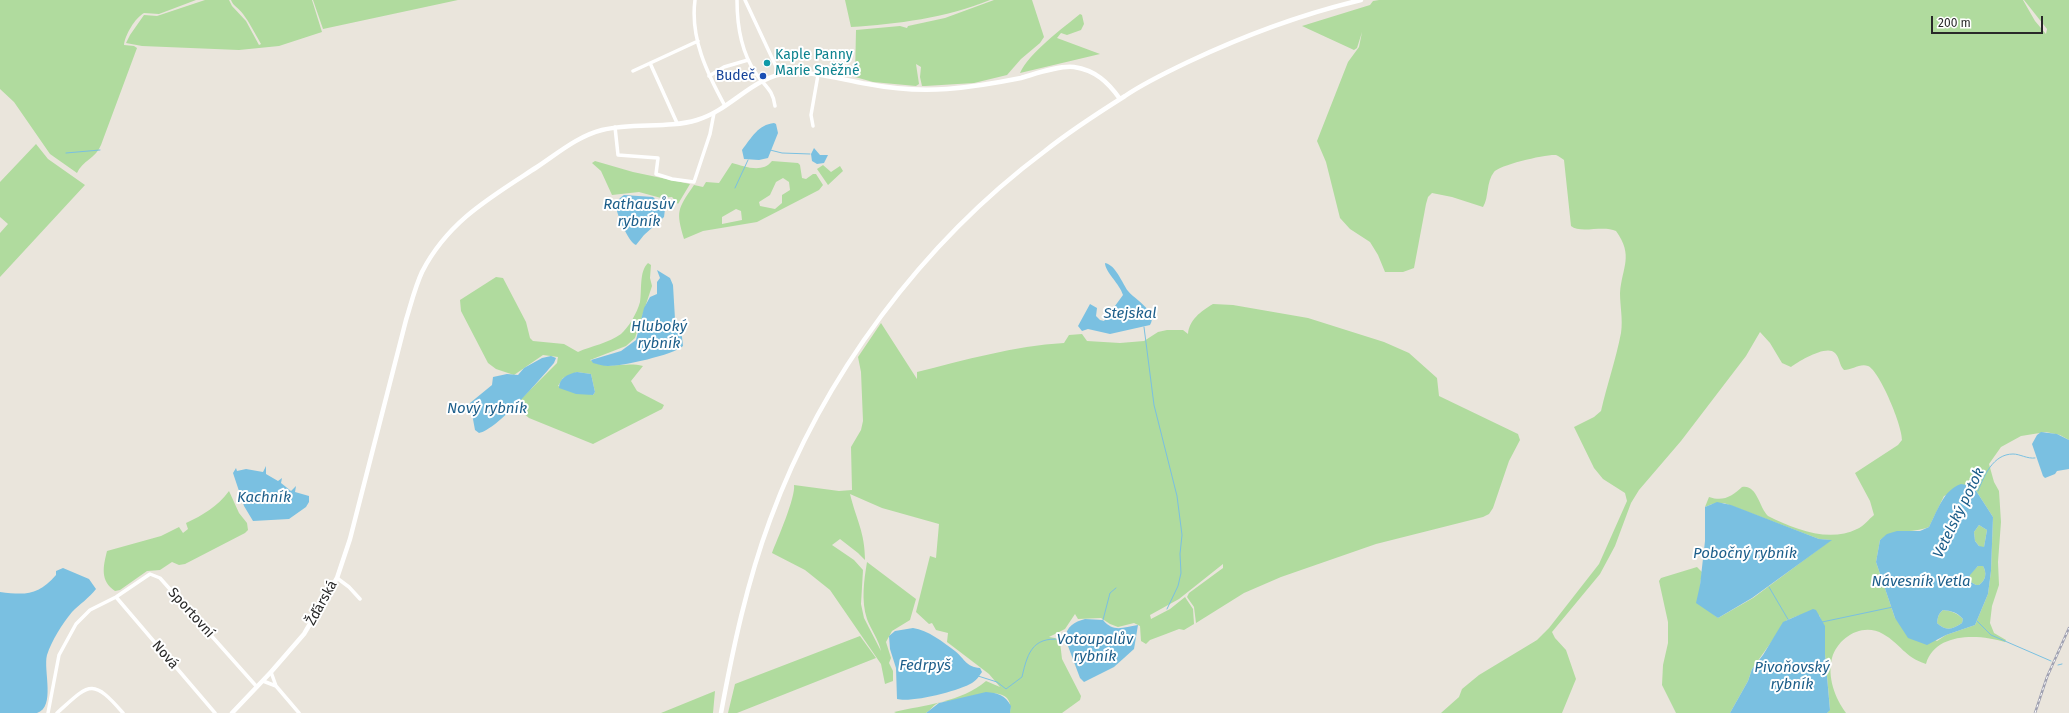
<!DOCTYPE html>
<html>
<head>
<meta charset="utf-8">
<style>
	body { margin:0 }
	#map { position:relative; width:2069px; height:713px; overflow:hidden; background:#eae5dc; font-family:"Fira Sans",sans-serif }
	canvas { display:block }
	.scale { position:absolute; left:1931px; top:16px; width:112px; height:18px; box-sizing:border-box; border:2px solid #292929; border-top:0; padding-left:5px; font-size:12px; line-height:14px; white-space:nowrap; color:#292929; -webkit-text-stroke:3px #fff; paint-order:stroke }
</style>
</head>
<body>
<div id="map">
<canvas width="2069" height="713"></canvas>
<div class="scale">200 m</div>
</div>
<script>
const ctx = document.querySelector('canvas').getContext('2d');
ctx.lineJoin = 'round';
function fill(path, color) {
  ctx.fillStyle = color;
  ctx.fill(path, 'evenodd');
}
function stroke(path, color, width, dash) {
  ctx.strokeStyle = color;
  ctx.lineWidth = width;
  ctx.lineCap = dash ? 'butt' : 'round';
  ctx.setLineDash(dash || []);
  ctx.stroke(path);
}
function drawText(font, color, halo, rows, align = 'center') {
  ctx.font = font + ' "Fira Sans",sans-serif';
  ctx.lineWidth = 4;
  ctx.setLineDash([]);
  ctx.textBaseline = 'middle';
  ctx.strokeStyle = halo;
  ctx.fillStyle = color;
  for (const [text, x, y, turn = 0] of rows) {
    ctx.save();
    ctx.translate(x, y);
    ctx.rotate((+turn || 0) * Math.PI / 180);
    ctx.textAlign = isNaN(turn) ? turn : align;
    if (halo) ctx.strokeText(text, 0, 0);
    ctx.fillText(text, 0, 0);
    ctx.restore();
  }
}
fill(new Path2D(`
	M0,0h196l-37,14 -15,-1c-9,5 -19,22 -20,32l10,1 3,2 -36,97c-5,13 -19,16 -24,28l-27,-19 -36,-52 -14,-13z
	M205,0h24l3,6 14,15 13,24 2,-1c-6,-10 -11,-21 -18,-30 -4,-6 -10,-8 -12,-14h81l10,32 -43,14 -40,4 -97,-4 -16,-3 4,-8 14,-20 13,1z
	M313,0h145l-135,29z
	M845,0h145c-45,18 -92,24 -139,27z
	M994,0h38l12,37 -4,6 -19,16 -14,16 -33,8 -49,3h-3l-2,-9 1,-10 -5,-3 3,20 -3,2 -43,-4 -18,-5 1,-47 44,-4 7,2 1,-2 37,-8z
	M1379,0h644l12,21 11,13 1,-5 -23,-29h45v440l-9,-5 -14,-3 -25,4 -20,11 -12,17 5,18 5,9 2,31 -3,40 1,23 -7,21 -2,17 4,10 12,7 -1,2c-26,-8 -70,-10 -79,22 -22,-7 -25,-20 -43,-30 -20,-12 -45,3 -51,24 -5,19 3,40 14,55h-19l3,-4 -5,-55v-25l-6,-14h-19l-13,5 -35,49 -4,12 -18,32h-54l-14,-28 1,-20 5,-22v-21l-9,-41 2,-3 36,-11 5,5 -2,13 8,25 10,8 35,-20 78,-58 -12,-1 -95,-36 -12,1 -7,3 4,-10c15,5 23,-1 33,-10 15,-3 17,20 26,29 26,13 61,27 89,13 6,-2 12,-10 17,-14l-4,-14 -15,-28 43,-28 4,-5c1,-12 -22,-69 -34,-74 -8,-3 -16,4 -24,4 -5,-5 -4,-12 -9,-17 -8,-9 -36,8 -44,14l-9,-4 -12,-20 -10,-11 -14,24 -65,85 -42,49 -8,13 -16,43 -15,28 -48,58 3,6 11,12 10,29 -14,34h-121l18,-16 3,-8 17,-14 58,-35 12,-12 50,-64 28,-63 -2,-8 -22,-14 -9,-11 -20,-41 20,-10 7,-6c6,-26 15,-52 20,-78 2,-14 -1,-27 -1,-40 2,-26 14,-37 -4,-62 -13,-6 -36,3 -45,-5l-7,-66c-3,-2 -5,-4 -8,-5 -10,-1 -57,10 -62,17 -8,10 -5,26 -11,35l-31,-10 -20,-4 -4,4 -2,7 -12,64 -11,4h-18l-7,-17 -8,-13 -20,-13 -10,-11 -14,-56 -9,-21 31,-79 11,-15 3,-15 -5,16 -3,2 -52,-24 68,-21 3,-4zM1973,486l20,31 -2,54 -3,23 -13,31 -29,10 -9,6 -42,-23 -19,-56 4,-22c15,-12 31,-6 49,-13l15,-31z
	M1080,14l2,1 2,9 -3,6 -14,5 -6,-2 -4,5 43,16 -80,19c9,-20 43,-45 60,-59z
	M36,144l12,15 37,26 -85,92v-44l8,-9 -8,-7v-35z
	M595,161l38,11 57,12 -12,20 -6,-7 -11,1 -22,-6 -27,3 -11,-24 -9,-8z
	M772,161l26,2 2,2 2,13 4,1 7,-5h3l7,11 -4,5 -62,32 -54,9 -19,8c-8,-28 -7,-29 10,-54l9,2 3,-5 13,1 13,-20c12,3 30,11 40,-2zM783,178l6,4 1,8 -8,5v8l-7,6 -15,-3 -1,-4 11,-7 6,-13zM736,209l5,2 1,9 -20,4v-7z
	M823,165l8,7 9,-6 3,5 -15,14 -11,-16z
	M648,263l3,2 -1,13 2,8 -17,52 -9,8 -36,14c17,11 34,1 53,6l-12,15 6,10 27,14 -2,4 -69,35 -64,-26 -6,-5 -5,-11 39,-39 1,-6 -15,-2 -29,20 -18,-6 -8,-6 -27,-52 -1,-11 36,-23 7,1 23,44 4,16 3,3 31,3 14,8c13,-6 31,-9 43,-18 8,-7 16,-21 19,-32 2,-11 -1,-31 8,-39zM577,372l14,2 4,18 -2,3 -35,-9 5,-8z
	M1213,304l20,1 75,13 76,24 25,11 28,25 2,18 79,38 2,6 -11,21 -16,47 -4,6 -6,3 -107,27 -95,33 -37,16 -48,30 -2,-16 -7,-10 2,-4 34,-25v-4l-44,35 -29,16 1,4 19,-10 15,-12 8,12 1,15 -10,6 -5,-1 -13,5 -16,6 -4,4 -5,-3 -1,-15 -6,-3 -16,4 -8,-3 -9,-6 -23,1 -3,-5 -10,15 -16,8 6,1 5,4 2,17 19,37 -1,4 -18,13h-52c5,-31 -38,-17 -53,-13 -6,1 -13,1 -19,3 -5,2 -7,7 -12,10 -4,0 -24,0 -30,0l-2,-1c30,-7 68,-10 92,-31l14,6 -11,-13 -42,-32 1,-9 -12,-3 -4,-7 -3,1 -13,-12 14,-56 6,2 3,-34 -57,-16 -32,-14c6,25 15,38 15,66l-7,-7 -18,-14 -8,6 22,15 9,10 -2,34 3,14 17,33c-2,-11 -10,-21 -14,-32 -6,-18 -3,-39 0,-57l49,37 -6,21 -18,11 -6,11 5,16 -2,5 4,8v10l-8,3 -4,-20 -51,-74 -25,-20 -33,-17c5,-13 24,-56 22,-68l45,6 13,-1 -1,-43 10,-17 2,-9 -2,-49 -3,-15 23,-34 36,56v-7c48,-12 97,-26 147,-29l5,-8 13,-1 5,7 33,2 24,-2 14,-9 9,-2h16l5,4c1,-14 13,-23 25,-30z
	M229,491l10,22 8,10 1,7 -3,3 -60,31 -6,1 -7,-3 -12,8 -13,1 -27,19 -5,1c-15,-10 -12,-24 -8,-40l54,-15 18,-9 4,6 5,-4 -2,-6c17,-8 31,-16 43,-32z
	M1979,525l8,5 -3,17h-4l-5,-6 -1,-9z
	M1978,566h5c4,7 3,14 -4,19h-3l-7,-4v-6z
	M1943,610c9,1 14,3 20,9l-1,4c-9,6 -16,9 -25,0 1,-6 1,-9 6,-13z
	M860,636l16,22 -139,55h-9l7,-29z
	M715,691l-2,22h-52z`), '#b0db9e');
fill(new Path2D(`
	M774,123l2,1 2,9 -10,25 -9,2 -15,-1 -2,-9c10,-13 16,-25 32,-27z
	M814,148l6,7h8l-4,8 -7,1 -5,-3 -1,-7z
	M624,195l29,2 12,12 -1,8 -20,18 -8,10c-7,-2 -21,-33 -20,-41 1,-4 4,-6 8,-9z
	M1105,263c11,2 17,20 23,28 6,8 31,21 22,34l-40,9 -22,-5 -6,2 -4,-5 12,-22 7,4 -1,8 4,4 4,1 19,-26c-3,-11 -18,-23 -18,-32z
	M657,270l13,8 3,7 2,34 7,18 1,9c-10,9 -60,20 -75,20 -5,0 -10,-2 -15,-3l-2,-3 30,-9 15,-11 8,-32 6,-11 7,-3v-12l3,-4z
	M551,356l5,2 -2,5c-13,15 -57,67 -75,70l-4,-3 -5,-27 22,-18 1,-8 14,-3 11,1 6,-7 18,-10z
	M577,372l14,2 4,18 -2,3 -17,-1 -17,-6c0,-10 9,-14 18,-16z
	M2041,432l16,2 12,6v29l-12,2 -2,3 -10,4 -2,-2 -11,-32 5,-9z
	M266,466v8l12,7 4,-3 -1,5 10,8 5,-5 -1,6 14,4v6l-3,5 -17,12 -36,2 -9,-15 -11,-33 3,-5 1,3 9,-2 17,3z
	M1961,484l12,2 20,31 -2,54 -3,23 -13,31 -29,10 -19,10 -19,-7 -13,-20 -19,-56 4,-22 7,-6 10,-3h23l9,-4c8,-15 14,-37 32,-43zM1979,525l8,5 -3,17 -5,-1 -4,-5 -1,-9zM1978,566h5c4,7 3,14 -4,19h-3l-7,-4 1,-6zM1943,610c8,1 14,2 20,9l-1,4c-9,6 -16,9 -25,0 1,-6 1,-9 6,-13z
	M1717,502l14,3 88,34 13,1 -80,58 -34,20 -22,-15 4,-18 5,-44v-34z
	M63,568l26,11 7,10c-7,9 -16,15 -24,23 -10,12 -20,28 -25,43 -4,15 9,52 -10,58h-37v-121c25,3 38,4 56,-17v-4z
	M1813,609l3,1 9,16v28l5,56 -3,3h-97l18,-32 4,-12 11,-14 20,-33z
	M1085,619l18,1c11,13 20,7 35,5l-4,24 -20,18 -30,15 -4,-4 -15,-40c2,-12 9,-16 20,-19z
	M913,628c15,2 30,14 42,23 10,8 11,16 25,17l2,4c-3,4 -5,8 -10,11 -13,8 -61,20 -75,16l-1,-31 -6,-19 -1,-13 6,-5z
	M986,692c12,1 19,3 25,14l-1,7h-84l13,-10z`), '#7ac0e1');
stroke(new Path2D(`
	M770,150l12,3 28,1
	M66,153l34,-3
	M735,188l13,-28
	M1144,327l10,78 23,91 5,39 -2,19 1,19 -3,13 -11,23
	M1978,491c6,-15 15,-37 35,-37 7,0 14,5 22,4
	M1769,587l20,34
	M1103,620l7,-27 6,-5
	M1977,621l14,14 60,26
	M1822,622l71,-15
	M2058,665l4,-1
	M978,676l19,6 9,7 16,-12c6,-27 12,-42 44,-37`), '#7ac0e1', 1);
stroke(new Path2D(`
	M695,0c-5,38 12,73 30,106
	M737,0c0,25 4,51 18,72 9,14 18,17 20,34
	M745,0l35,75
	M650,63l27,60
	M633,71l65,-30
	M709,76l15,-9 24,-7
	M813,126l-2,-11 7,-40
	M615,127l3,28 40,3 -2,16 16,5 22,3 16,-48 4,-21
	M337,578l12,9 11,12
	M116,597l99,116
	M271,672l5,14 23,27
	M263,681l13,5
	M48,713l11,-58 17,-31 14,-14 26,-13 34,-23 10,4 97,109
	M57,713c32,-29 35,-36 66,0`), '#fff', 3.5);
stroke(new Path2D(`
	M232,713l39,-41 33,-38 33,-56 13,-39 56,-219c5,-16 9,-33 16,-48 26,-51 69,-75 115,-105 21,-14 41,-31 65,-37 31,-8 65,-1 95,-10 34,-10 56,-44 92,-47 26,-2 53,7 79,11 26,5 52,7 79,5 25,-2 49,-6 74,-11 14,-4 39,-13 53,-11 21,3 34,15 46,32
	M721,713c12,-65 26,-131 49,-193 53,-144 152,-277 275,-369 25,-20 53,-38 80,-55 19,-13 42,-24 63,-34 55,-26 114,-48 173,-62`), '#fff', 4.5);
const rail = new Path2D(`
	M2035,713l12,-36 22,-49`);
stroke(rail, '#a0a1b1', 2.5);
stroke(rail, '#fff', 1, [3]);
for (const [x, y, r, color] of [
	[767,63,4,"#0f9aa8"],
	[763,76,4,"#1a4fb4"]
]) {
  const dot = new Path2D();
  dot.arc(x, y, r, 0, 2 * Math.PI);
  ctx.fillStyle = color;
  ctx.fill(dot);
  stroke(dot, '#fff', 1.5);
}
drawText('14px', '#0d838f', '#fff', [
	["Kaple Panny",775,55],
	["Marie Sněžné",775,71]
], 'left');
drawText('14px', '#164399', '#fff', [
	["Budeč",755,76]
], 'right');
drawText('14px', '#292929', '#fff', [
	["Žďárská",322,603,-61],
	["Sportovní",191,613,48],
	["Nová",165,655,49]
]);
drawText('italic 15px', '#1c5e8a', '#fff', [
	["Rathausův",639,205],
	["rybník",639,222],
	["Stejskal",1130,314],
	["Hluboký",659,327],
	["rybník",659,344],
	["Nový rybník",487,409],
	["Kachník",264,498],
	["Vetelský potok",1959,513,-64],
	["Pobočný rybník",1745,554],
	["Návesník Vetla",1921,582],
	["Votoupalův",1095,640],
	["rybník",1095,657],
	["Fedrpyš",925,666],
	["Pivoňovský",1792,668],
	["rybník",1792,685]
]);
</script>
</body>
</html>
